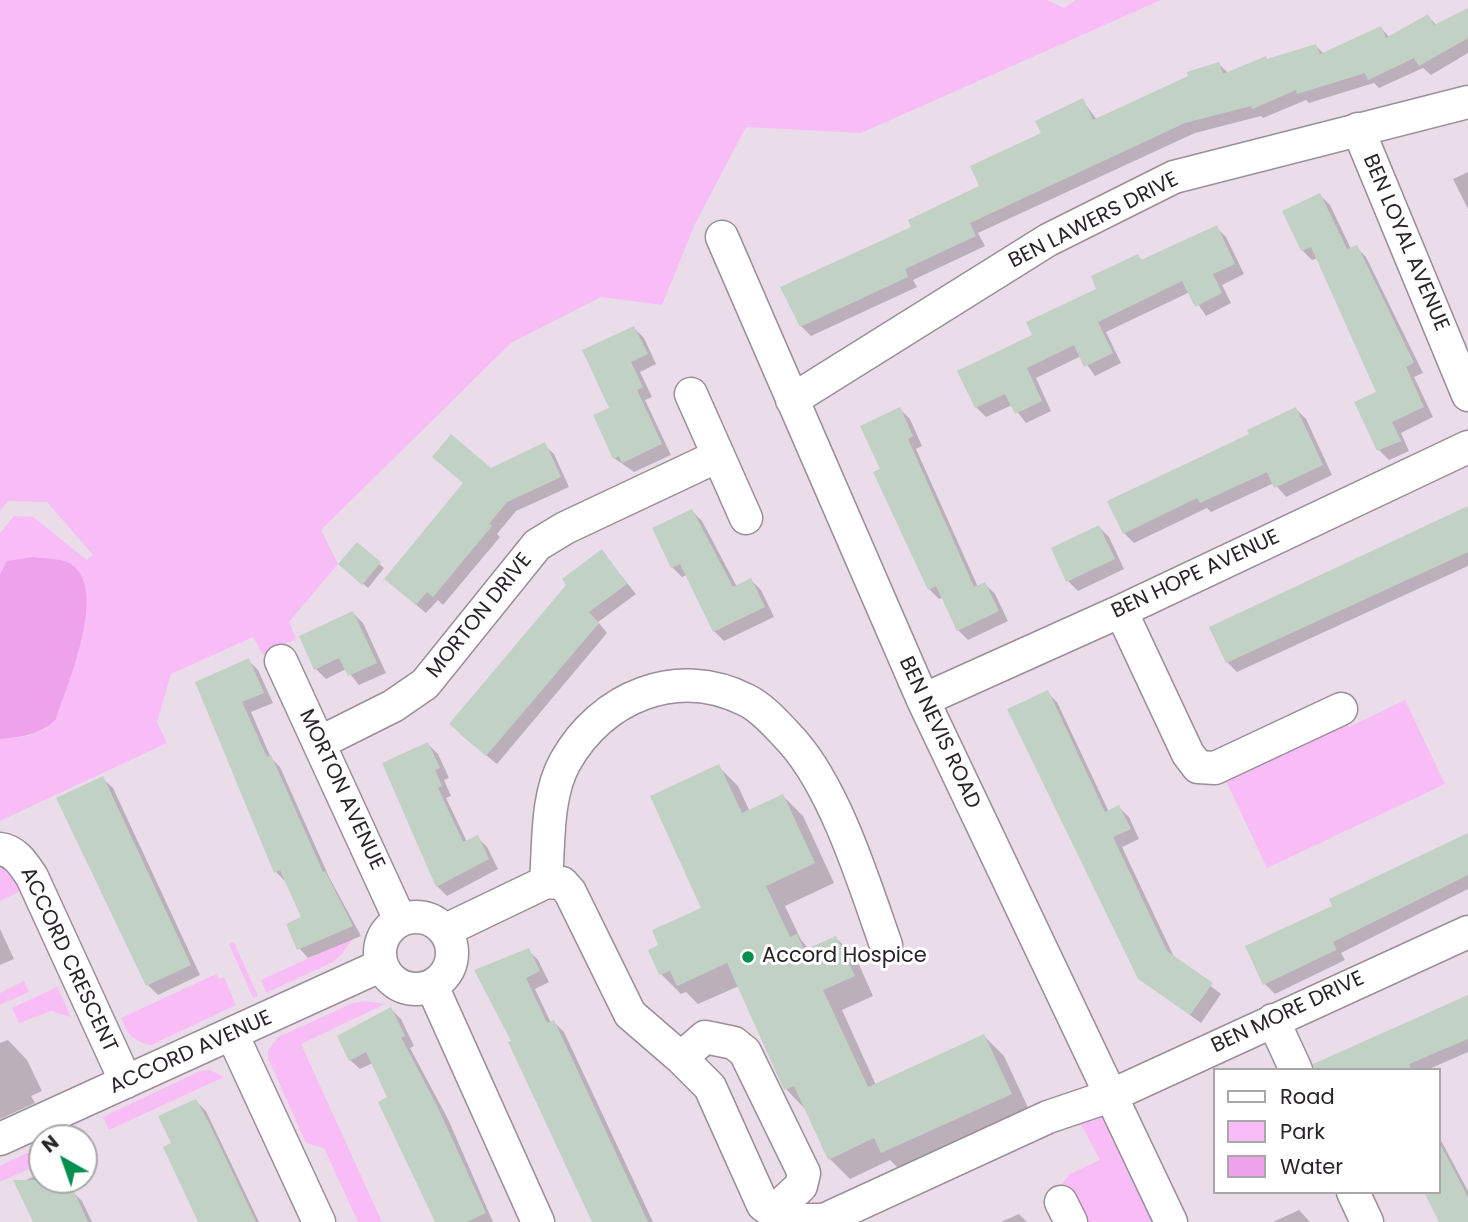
<!DOCTYPE html>
<html>
<head>
<meta charset="utf-8">
<style>
	body { margin:0 }
	#map { position:relative; width:1468px; height:1222px; overflow:hidden; background:#eadde9; font-family:Poppins,sans-serif }
	canvas { display:block }
	.legend { position:absolute; left:1213px; top:1068px; width:228px; height:126px; box-sizing:border-box; background:#fff; border:2px solid #a9a7a9; margin:0; padding:9px 12px; list-style:none; font-size:21px; color:#292429 }
	.legend li { display:flex; align-items:center; gap:14px; height:35px }
	.legend b { width:35px; border:2px solid #a9a7a9 }
	.north { position:absolute; left:28px; top:1124px; width:70px; height:70px; box-sizing:border-box; background:#fff; border:2px solid #a9a7a9; border-radius:50%; rotate:320deg; font-size:19px; font-weight:700; line-height:28px; text-align:center; color:#292429 }
	.north::after { content:''; display:block; margin:auto; width:24px; height:32px; background:#038f4d; clip-path:polygon(50% 0,100% 100%,50% 72%,0 100%) }
</style>
</head>
<body>
<div id="map">
<canvas width="1468" height="1222"></canvas>
<ul class="legend">
<li><b style="height:9px;background:#fff"></b>Road</li>
<li><b style="height:19px;background:#f8bdf6"></b>Park</li>
<li><b style="height:19px;background:#eea2ec"></b>Water</li>
</ul>
<div class="north">N</div>
</div>
<script>
const ctx = document.querySelector('canvas').getContext('2d');
ctx.lineJoin = 'round';
function fill(path, color) {
  ctx.fillStyle = color;
  ctx.fill(path, 'evenodd');
}
function stroke(path, color, width, dash) {
  ctx.strokeStyle = color;
  ctx.lineWidth = width;
  ctx.lineCap = dash ? 'butt' : 'round';
  ctx.setLineDash(dash || []);
  ctx.stroke(path);
}
function drawText(font, color, halo, rows, align = 'center') {
  ctx.font = font + ' Poppins,sans-serif';
  ctx.lineWidth = 6;
  ctx.setLineDash([]);
  ctx.textBaseline = 'middle';
  ctx.strokeStyle = halo;
  ctx.fillStyle = color;
  for (const [text, x, y, turn = 0] of rows) {
    ctx.save();
    ctx.translate(x, y);
    ctx.rotate((+turn || 0) * Math.PI / 180);
    ctx.textAlign = isNaN(turn) ? turn : align;
    if (halo) ctx.strokeText(text, 0, 0);
    ctx.fillText(text, 0, 0);
    ctx.restore();
  }
}
fill(new Path2D(`
	M0,0h1047l17,8 12,-8h85l-300,133 -115,-6 -51,97 -33,81 -61,-8 -90,46 -190,187 17,34 -49,58 7,17 -33,16 -10,-18 -82,37 -14,48 10,21 -167,78v-82l27,-3 20,-8 -40,-167 -7,13v-41l14,-17 19,1 54,43 6,-5 -46,-53 -39,-1 -8,10z
	M1405,700l40,84 -178,84 -42,-89 121,-57 3,5z
	M0,864l10,4 13,22 -23,11z
	M353,938l-11,16 -9,8 -67,31 -5,-13z
	M234,942l24,54 -5,2 -24,-54z
	M216,974l3,5 5,-2 12,28 -85,40c-19,-4 -22,-10 -30,-27z
	M24,981l5,11 -29,13v-12z
	M57,987l14,30 -20,-6 -32,12 -7,-15z
	M365,1001l20,3 -84,40 81,178h-24l-34,-74 -18,-5 -38,-85v-8l10,-13 75,-34z
	M210,1070l14,7 -115,53 -6,-13 97,-46z
	M1097,1112l10,5 54,105h-81l-18,-38 8,-10 30,-14 -23,-43z
	M42,1146v17l-42,19v-16z`), '#f8bdf6');
fill(new Path2D(`
	M33,557c11,2 29,1 38,7 38,26 -4,120 -15,155 -15,16 -35,18 -56,20v-165l7,-13z`), '#eea2ec');
fill(new Path2D(`
	M1468,10v43l-37,22 -8,-7 -44,20 -5,-5 -65,20 -3,-3 -43,18 -2,-2 -66,17 -217,100 7,13 -72,34 4,7 -106,49 -10,-10 113,-98 67,-41 102,-86 14,19 122,-56 10,10 87,-28 8,8 57,-26 9,10 38,-22 8,9z
	M1468,172v37l-15,-30z
	M1320,195l10,10 21,44 5,-2 10,10 57,116 -9,4 19,40 -32,16 8,18 -20,9 -10,-10 -23,-47 22,-10 -60,-135 -6,2 -10,-10z
	M1216,227l10,10 18,37 -22,11 9,18 -25,13 -16,-24 -84,40 15,31 -26,13 -14,-20 -45,22 15,33 -25,12 -14,-18 -26,12 -10,-10 58,-71 65,-46 39,-34 5,5z
	M634,328l10,10 12,26 -16,8 12,25 -7,3 26,55 -37,17 -20,-14z
	M900,409l10,10 12,27 -6,3 62,138 7,-3 10,10 13,27 -40,19 -10,-10 -15,-33 -4,2 -10,-10 -46,-119z
	M1296,409l10,10 26,56 -46,22 -12,-14 -63,29 -4,-4 -73,35 -10,-10 127,-98z
	M544,445l10,9 15,33 -53,24 -19,23 3,3 -57,68 -5,-5 -12,13 -30,-25 95,-118z
	M1468,508v58l-231,106 -10,-10z
	M692,511l10,10 35,66 14,-7 10,10 13,27 -50,24 -10,-10 -27,-56 -5,2 -10,-10z
	M1099,527l10,10 15,32 -46,22 -10,-10z
	M357,545l27,23 -16,20 -23,-20z
	M602,552l34,42 -38,28 9,11 -110,131 -37,-30z
	M353,613l10,10 23,50 -27,12 -13,-16 -20,10 -10,-10z
	M248,660l10,10 15,33 -22,9 20,46 9,9 49,110 32,59 -53,22 -9,-10 5,-30 -19,-37 -9,-9 -78,-189z
	M1047,692l10,10 52,110 10,-5 10,10 10,22 -17,8 53,112 46,35 -20,29 -62,-45z
	M428,744l10,10 11,24 -5,2 7,16 -5,2 21,44 10,-5 10,10 11,22 -51,27 -10,-10 -53,-122z
	M718,766l20,20 12,26 33,-16 20,20 31,67 -49,23 16,34 9,10 26,-12 20,20 17,38 -31,14 34,75 108,-49 20,20 27,58 -129,58 -12,-12 -40,19 -20,-20 -25,-50 -19,-20 -47,-103 -41,18 -12,-12 -5,2 -20,-20 -11,-23 11,-5 43,-38z
	M103,779l10,9 87,187 -42,20 -10,-10z
	M1468,835v54l-127,64 4,7 -70,34 -10,-10 69,-77z
	M0,929l14,30 -14,6z
	M528,950l10,10 11,22 -14,7 16,34 3,-1 10,10 89,190h-59l-81,-180z
	M1468,995v57l-41,18h-100z
	M391,1009l10,10 13,27 -4,2 38,71 45,103h-58l-45,-124 -17,-35 -13,6 -10,-9z
	M8,1040l19,20 15,31 -11,5 4,7 -35,16v-76z
	M196,1101l10,10 53,111h-59l-27,-78z
	M1438,1135l30,56v31h-27z
	M42,1173v7h19l6,13 5,-2 10,10 10,21h-58l-17,-38z
	M1299,1210l11,12h-37z
	M1019,1214l8,8h-26z`), '#0003');
fill(new Path2D(`
	M1468,8v30l-49,28 -5,-8 -46,22 -3,-7 -68,21 -1,-4 -44,19 -1,-3 -66,17 -215,100 6,13 -71,33 3,8 -108,50 -20,-40 131,-60 -3,-7 71,-34 -9,-20 71,-33 -6,-12 48,-23 10,22 95,-44 -1,-4 32,-10 4,12 43,-18 1,3 49,-15 4,10 61,-28 5,12 42,-24 6,11z
	M1320,193l27,56 10,-4 21,43 36,75 -8,4 18,40 -32,15 9,19 -24,10 -23,-49 22,-10 -65,-145 -10,4 -19,-40z
	M1217,225l18,39 -22,10 9,19 -27,14 -13,-26 -84,41 15,31 -29,14 -10,-22 -47,23 15,33 -27,13 -10,-20 -30,14 -18,-37 75,-36 -6,-13 70,-33 -5,-13 47,-22 3,6z
	M634,326l14,28 -17,8 12,25 -6,3 25,54 -40,19 -3,-7 -6,3 -20,-44 16,-7 -27,-58z
	M900,407l13,29 -5,3 66,148 11,-5 14,29 -42,20 -21,-45 -8,4 -21,-45 -34,-73 7,-3 -20,-43z
	M1296,407l27,58 -49,23 -7,-16 -67,31 -3,-5 -74,36 -16,-33 142,-67 -2,-4z
	M451,434l40,34 54,-26 16,35 -54,25 -18,22 3,2 -59,71 -6,-5 -11,13 -32,-26 79,-96 -31,-26z
	M1468,506v46l-242,111 -17,-36z
	M692,509l41,78 18,-9 14,29 -52,25 -33,-68 -9,4 -19,-40z
	M1099,525l16,34 -49,23 -15,-34z
	M357,542l24,20 -19,23 -24,-21z
	M602,549l25,35 -38,28 10,11 -113,133 -37,-32 117,-139 -4,-6z
	M353,611l24,52 -29,13 -9,-18 -25,12 -15,-34z
	M249,658l15,35 -22,9 25,55 4,-2 52,117 2,-1 28,55 -56,24 -11,-26 15,-7 -21,-47 -6,3 -79,-191z
	M1048,690l57,122 14,-7 12,24 -18,8 54,114 46,32 -23,32 -52,-36 -131,-270z
	M428,742l12,26 -5,2 7,16 -4,2 25,54 15,-7 11,24 -53,28 -54,-124z
	M719,764l23,49 41,-19 32,69 -49,23 24,51 7,-3 7,16 32,-14 19,40 -32,14 45,97 116,-53 28,60 -131,59 -7,-15 -46,22 -34,-74 -10,4 -57,-127 -50,23 -7,-15 -11,4 -11,-25 10,-5 -6,-15 49,-22 -51,-112z
	M103,776l88,189 -45,21 -90,-188z
	M1468,833v42l-135,67 3,8 -73,35 -18,-39 87,-40 -3,-7z
	M529,948l11,23 -14,7 21,45 7,-3 94,202h-56l-84,-180 3,-1 -37,-71z
	M1468,995v44l-59,25 2,6h-97l-1,-6z
	M391,1007l14,29 -4,1 37,71 48,105 -19,9h-32l-57,-120 9,-5 -21,-45 -17,9 -12,-25z
	M196,1099l14,26 46,97h-58l-35,-75 8,-4 -13,-27z
	M1438,1140l30,57v25h-29l-15,-30h14z
	M13,1180h44l6,13 10,-4 15,33h-55z`), '#c2d1c6');
const minor = new Path2D(`
	M1358,129l110,266
	M722,237l201,463 248,522
	M691,394l55,124
	M792,400l256,-160 126,-63 294,-75
	M1121,611l67,143 10,13 17,1 126,-59
	M281,661l119,259
	M923,700l198,-89 347,-164
	M319,743l74,-37 32,-22 112,-139 28,-17 153,-72
	M0,849c16,2 24,16 32,28l94,205
	M546,882c3,-38 0,-86 19,-120 36,-65 112,-97 181,-62 17,8 34,28 47,42 43,49 71,141 93,203
	M380 953a36 36 0 1 1 72 0a36 36 0 1 1-72 0Z
	M446,930l100,-48 16,1 8,9 60,122 51,44 29,29 53,118 22,15h39l224,-103 62,-21 358,-164
	M432,986l106,236
	M1273,1020l23,50
	M232,1034l87,188
	M681,1058l24,-21 29,6 11,9 59,121 -3,13 -28,26
	M0,1139l382,-174
	M1353,1192l14,30
	M1061,1202l10,20`);
stroke(minor, '#9a8e99', 35);
stroke(minor, '#fff', 32);
for (const [x, y, r, color] of [
	[748,957,7,"#038f4d"]
]) {
  const dot = new Path2D();
  dot.arc(x, y, r, 0, 2 * Math.PI);
  ctx.fillStyle = color;
  ctx.fill(dot);
  stroke(dot, '#fff', 2.5);
}
drawText('21px', '#292429', '#fff', [
	["BEN LAWERS DRIVE",1094,221,-27],
	["BEN LOYAL AVENUE",1405,243,67],
	["BEN HOPE AVENUE",1196,575,-25],
	["MORTON DRIVE",480,616,-51],
	["BEN NEVIS ROAD",939,733,65],
	["MORTON AVENUE",341,790,65],
	["ACCORD CRESCENT",68,960,65],
	["BEN MORE DRIVE",1288,1013,-25],
	["ACCORD AVENUE",191,1053,-24]
]);
drawText('21px', '#292429', '#fff', [
	["Accord Hospice",762,957]
], 'left');
</script>
</body>
</html>
